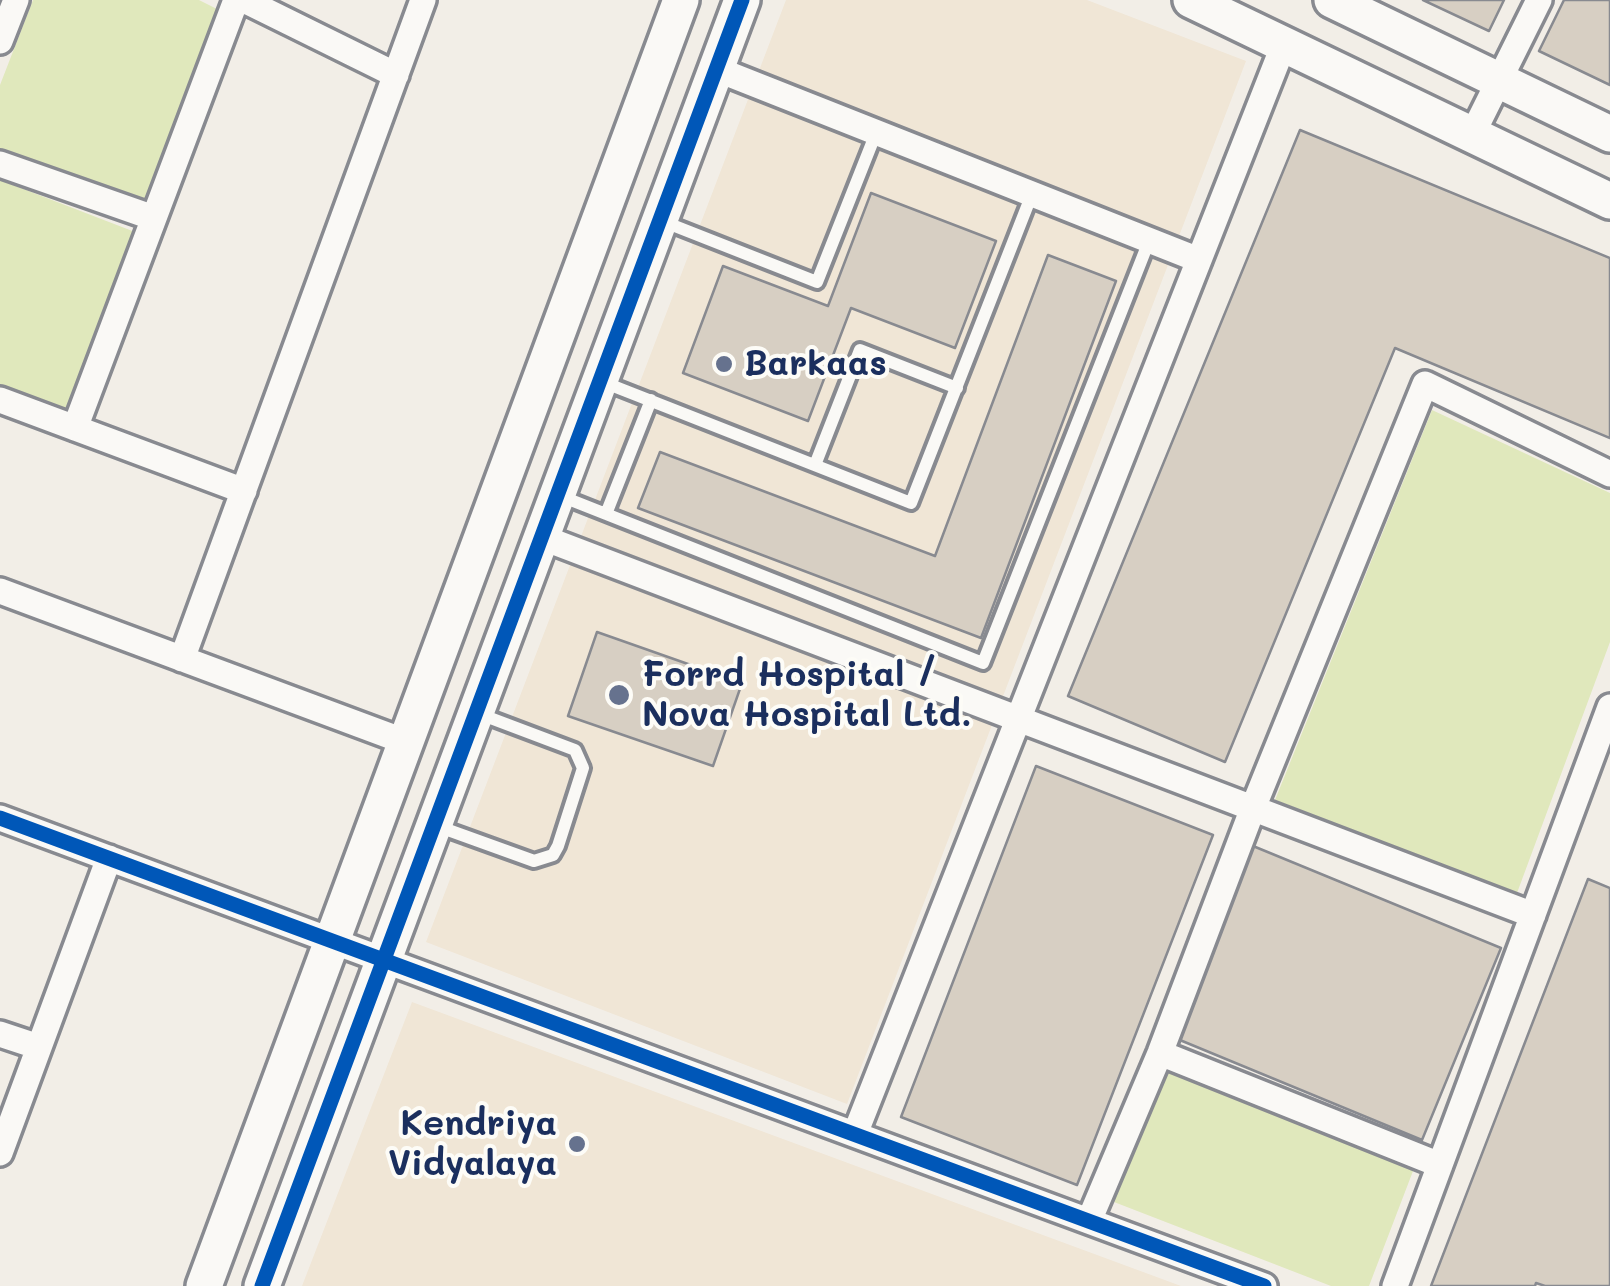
<!DOCTYPE html>
<html>
<head>
<meta charset="utf-8">
<style>
	body { margin:0 }
	canvas { display:block; background:#f2eee7 }
</style>
</head>
<body>
<canvas width="1610" height="1286"></canvas>
<script>
const ctx = document.querySelector('canvas').getContext('2d');
ctx.lineJoin = 'round';
function fill(path, color) {
  ctx.fillStyle = color;
  ctx.fill(path, 'evenodd');
}
function stroke(path, color, width, dash) {
  ctx.strokeStyle = color;
  ctx.lineWidth = width;
  ctx.lineCap = dash ? 'butt' : 'round';
  ctx.setLineDash(dash || []);
  ctx.stroke(path);
}
function drawText(font, color, halo, rows, align = 'center') {
  ctx.font = font + ' Mali,sans-serif';
  ctx.lineWidth = 8;
  ctx.setLineDash([]);
  ctx.textBaseline = 'middle';
  ctx.strokeStyle = halo;
  ctx.fillStyle = color;
  for (const [text, x, y, turn = 0] of rows) {
    ctx.save();
    ctx.translate(x, y);
    ctx.rotate((+turn || 0) * Math.PI / 180);
    ctx.textAlign = isNaN(turn) ? turn : align;
    if (halo) ctx.strokeText(text, 0, 0);
    ctx.fillText(text, 0, 0);
    ctx.restore();
  }
}
fill(new Path2D(`
	M786,0h301l159,61 -399,1043 -421,-162z
	M412,1002l769,284h-879z`), '#f0e6d6');
fill(new Path2D(`
	M33,0h166l18,9 -72,191 -145,-51v-64z
	M0,180l135,52 -68,180 -67,-27z
	M1432,410l178,83v149l-93,251 -242,-93z
	M1168,1061l250,97 -49,128h-38l-217,-84z`), '#e0e8bc');
const building = new Path2D(`
	M1423,0h81l-15,31z
	M1564,0h46v85l-71,-34z
	M1300,130l310,128v180l-215,-90 -170,414 -157,-66z
	M871,193l125,48 -41,107 -104,-40 -43,113 -125,-48 40,-107 105,40z
	M1048,255l68,26 -135,357 -343,-130 22,-56 275,104z
	M597,632l145,51 -29,83 -145,-50z
	M1036,766l177,69 -136,350 -176,-68z
	M1253,846l248,102 -79,192 -247,-102z
	M1588,879l22,9v398h-65l-9,-3 -1,3h-104z`);
fill(building, '#d7cfc3');
stroke(building, '#888a90', 2.5);
const lane = new Path2D(`
	M662,221l155,61 59,-149
	M603,382l308,121 121,-309
	M815,465l45,-115 97,38
	M558,495l425,168 166,-422
	M606,514l45,-114
	M437,826l97,35 19,-6 5,-9 25,-78 -8,-18 -98,-37`);
const street = new Path2D(`
	M244,0l152,75
	M0,41l16,-41
	M716,69l483,191
	M1472,135l67,-135
	M0,164l154,54
	M0,400l244,91
	M75,428l161,-428
	M541,537l992,378
	M0,591l406,151
	M182,659l241,-659
	M0,818l1264,468
	M0,1034l39,13
	M1160,1053l280,112
	M855,1134l429,-1090
	M0,1153l109,-295
	M1089,1221l71,-168 93,-245 172,-424 185,90
	M1395,1286l215,-579`);
const secondary = new Path2D(`
	M1191,0l419,201
	M1332,0l278,134
	M204,1286l477,-1286
	M262,1286l480,-1286`);
stroke(lane, '#888a90', 20);
stroke(street, '#888a90', 32);
stroke(secondary, '#888a90', 42);
stroke(lane, '#faf9f6', 12);
stroke(street, '#faf9f6', 25);
stroke(secondary, '#faf9f6', 35);
stroke(new Path2D(`
	M0,818l1264,468
	M262,1286l480,-1286`), '#0057b8', 15);
for (const [x, y, r, color] of [
	[724,364,10,"#66728e"],
	[619,695,12,"#66728e"],
	[577,1144,10,"#66728e"]
]) {
  const dot = new Path2D();
  dot.arc(x, y, r, 0, 2 * Math.PI);
  ctx.fillStyle = color;
  ctx.fill(dot);
  stroke(dot, '#fdfcf7', 4);
}
drawText('bold 35px', '#1b2f5e', '#fdfcf7', [
	["Barkaas",744,364],
	["Forrd Hospital /",642,675],
	["Nova Hospital Ltd.",642,715],
	["Kendriya",557,1124,"right"],
	["Vidyalaya",557,1164,"right"]
], 'left');
</script>
</body>
</html>
